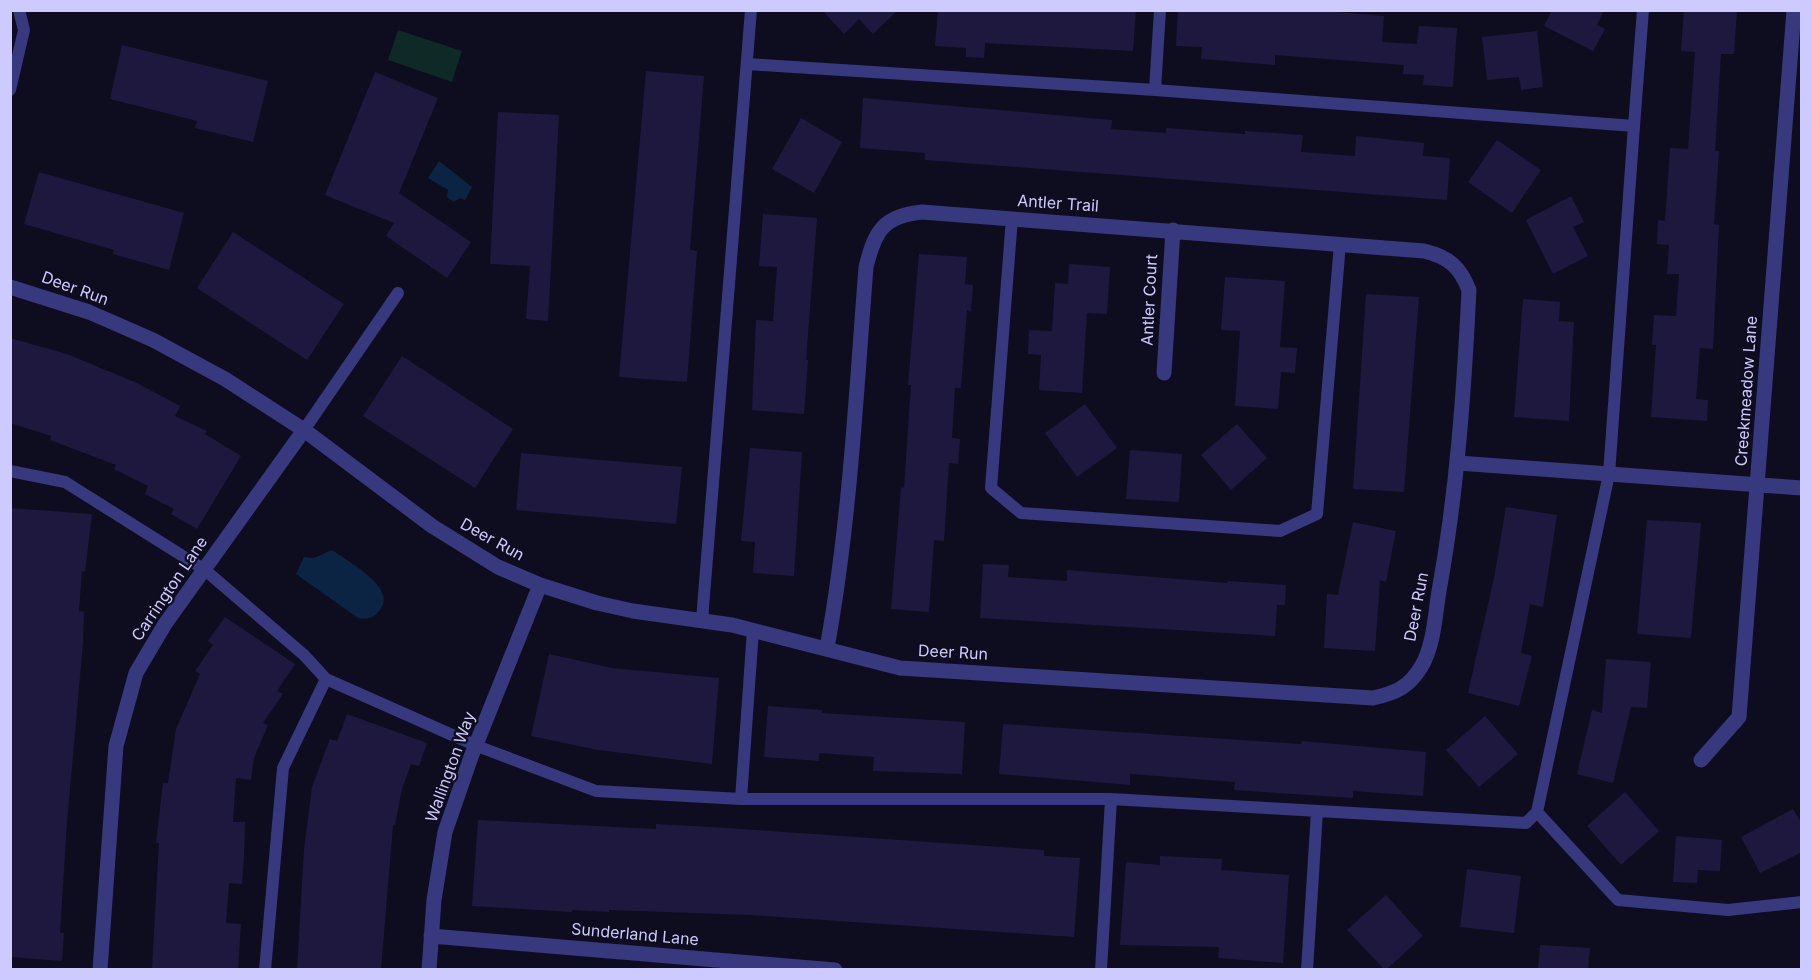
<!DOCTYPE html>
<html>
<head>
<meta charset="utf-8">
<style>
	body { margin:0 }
	#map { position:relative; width:1812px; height:980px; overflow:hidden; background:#0e0c1f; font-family:Inter,sans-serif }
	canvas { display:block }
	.frame { position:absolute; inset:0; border:12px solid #cdcaff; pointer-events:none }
</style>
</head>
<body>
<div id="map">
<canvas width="1812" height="980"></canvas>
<div class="frame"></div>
</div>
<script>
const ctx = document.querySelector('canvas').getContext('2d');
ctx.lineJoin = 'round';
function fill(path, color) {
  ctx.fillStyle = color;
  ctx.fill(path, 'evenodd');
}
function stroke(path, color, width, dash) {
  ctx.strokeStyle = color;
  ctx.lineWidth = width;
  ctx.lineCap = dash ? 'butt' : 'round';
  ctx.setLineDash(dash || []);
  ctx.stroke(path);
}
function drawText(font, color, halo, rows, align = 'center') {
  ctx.font = font + ' Inter,sans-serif';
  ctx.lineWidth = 4.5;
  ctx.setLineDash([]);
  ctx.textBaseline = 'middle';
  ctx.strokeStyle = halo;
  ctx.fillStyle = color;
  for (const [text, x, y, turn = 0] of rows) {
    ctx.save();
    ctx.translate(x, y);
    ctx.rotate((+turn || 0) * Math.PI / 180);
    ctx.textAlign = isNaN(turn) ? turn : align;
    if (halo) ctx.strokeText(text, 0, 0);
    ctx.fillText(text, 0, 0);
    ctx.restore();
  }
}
fill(new Path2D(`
	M398,30l64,21 -10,31 -64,-22z`), '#0f2926');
fill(new Path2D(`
	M439,161l33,26 -7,13 -5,-2 -6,4 -7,-5 1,-7 -20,-12z
	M332,550c15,11 68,39 47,61 -7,8 -11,8 -21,7l-62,-44 8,-17 10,1z`), '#0c2443');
fill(new Path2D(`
	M822,10h76l-25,24 -14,-15 -15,15z
	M938,10h198l-3,41 -148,-8 -1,15 -18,-1v-9l-31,-2z
	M1178,10h134l72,6 -2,26 35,2 2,-18 38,2 -4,59 -30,-2 1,-10 -21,-1 1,-9 -129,-10v10l-74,-6 1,-12 -26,-1z
	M1552,10h52l-7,15 8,4 -12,22 -49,-25z
	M1684,10h53l-3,44h-13l-6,97h4l-5,73 5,1 -6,124 -13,-1 -4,51 12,1 -1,21 -56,-4 5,-72h-4l2,-30 22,1 3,-42h-12l2,-29 -12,-1 1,-24 7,1 5,-73 18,1 7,-97 -14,-1z
	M1537,31l6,56 -22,3 -2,-13 -32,3 -5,-43z
	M122,45l146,36 -15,61 -58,-14 2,-7 -87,-22z
	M646,71l58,5 -14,174 7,1 -10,131 -68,-5z
	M375,72l63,26 -39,95 72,49 -24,36 -61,-42 8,-13 -69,-28z
	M863,98l249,22 -1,9 55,4v-5l79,6v-3l58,4 -2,17 54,4 1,-20 68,7 -1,13 27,2 -3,42 -522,-40v-7l-65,-5z
	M498,112l61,3 -11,206 -22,-2 4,-53 -40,-2z
	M801,118l41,24 -28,51 -42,-24z
	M1497,140l44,30 -29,43 -44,-31z
	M39,172l145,41 -15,57 -56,-16 1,-4 -90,-26z
	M1571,196l13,26 -11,5 15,29 -35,18 -27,-54z
	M763,214l54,4 -11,142h2l-4,54 -52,-4 4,-90 17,1 4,-54 -18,-1z
	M233,232l111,72 -37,56 -110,-72z
	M919,254l48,3 -2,27 8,1 -2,26 -4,-1 -6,78h-6l-3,50 8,1 -2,25 -9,-1 -5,78 -10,-1 -5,72 -38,-3 10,-122 3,1 7,-103h-3z
	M1069,264l41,3 -3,47 -20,-1 -5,80 -43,-3 2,-35 -13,-1 1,-24 23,1 3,-48 13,1z
	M1225,277l60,4 -5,66 17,1 -2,25 -14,-1 -3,37 -43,-3 5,-75 -19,-1z
	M1366,294l53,3 -15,195 -51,-3z
	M1523,299l37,3 -1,19 15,1 -5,99 -55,-4z
	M10,338l57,16 70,29 43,23 -5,10 32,15 -2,3 36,22 -44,73 -26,-15 3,-5 -29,-15 3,-8 -34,-17 2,-4 -66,-25 1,-4 -41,-13z
	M402,356l111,73 -38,59 -112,-72z
	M1085,404l32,44 -40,29 -32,-44z
	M1237,424l30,34 -36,32 -30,-35z
	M750,448l52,4 -8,124 -41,-3 2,-31 -14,-1z
	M1130,450l52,4 -3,48 -53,-3z
	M521,453l161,14 -6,57 -160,-14z
	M1506,507l51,8 -14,92 -13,-3 -9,49 11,3 -13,50 -51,-13 27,-120z
	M10,508l82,6 -7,58 -3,-1 -3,40 5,1 -1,31 -16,179 -7,111h4l-2,28 -52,-4z
	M1647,520l54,3 -10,115 -54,-4z
	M1353,522l43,9 -10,51 -6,-2 -5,71 -51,-3 3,-54 11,1z
	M983,564l26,1 -1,12 59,4v-11l160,13 1,-2 58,4 -1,20h-8l-2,31 -295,-18z
	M225,617l70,47 -18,27 6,3 -20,29 5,2 -14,33 -3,22 -15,-2 -3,44h12l-1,35 -2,27 -13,-1 -3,40 15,1 -3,45h-86l7,-126h-3l7,-60h5l8,-54 24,-55 -5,-3 18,-26 -5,-4z
	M549,654l63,14 107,10 -7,86 -114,-14 -67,-14z
	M1606,659l45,3 -4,46 -16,-1 -18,76 -36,-9 15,-64 10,3z
	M768,706l54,4v3l143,9 -3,52 -89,-3 1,-14 -55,-4v8l-55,-4z
	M347,714l80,29 -8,23 -8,-2 -9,25 -7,36h-2l-12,144h-84l7,-120 8,-62 18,-48 7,2z
	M1485,716l33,38 -39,33 -33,-37z
	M1003,724l298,20 1,-3 124,11 -3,44 -70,-5v7l-119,-8 1,-8 -105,-8v11l-131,-11z
	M1625,792l34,39 -38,34 -34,-39z
	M1793,809l9,15v28l-42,21 -19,-36z
	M478,820l178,9v-5l71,4 317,22v6l36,2 -6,79 -324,-22 -141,-5v2l-37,-2v2l-100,-6z
	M1676,836l46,4 -2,31 -22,-1 -1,13 -24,-1z
	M1160,856l62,3 -1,11 68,5 -6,88 -65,-5 1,-11 -99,-2 6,-83 34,3z
	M1467,869l54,7 -7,57 -54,-6z
	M1386,895l37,41 -36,33h-3l-37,-39z
	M1540,945l50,3 -2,21h-50z`), '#1e183f');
stroke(new Path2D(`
	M747,64l408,26 479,36 -25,348 -72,338 81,88 110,10 74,-8
	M10,90l14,-60 -5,-20
	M1155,90l5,-80
	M1634,126l9,-116
	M1012,218l-21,270 30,25 259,18 37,-17 23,-270
	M304,430l94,-137
	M10,471l55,11 140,88 99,85 22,24 151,67 119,45 145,8h370l415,24 11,-11
	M702,620l49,-610
	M741,799l12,-169
	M265,970l18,-202 43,-89
	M1101,970l10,-171
	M1307,970l10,-159`), '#37387e', 12);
stroke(new Path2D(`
	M10,287l79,25 64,28 72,39 79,51 128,96 66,41 42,18 57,18 36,8 99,14 168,43 473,30c23,-5 36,-11 48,-31 13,-21 14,-52 18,-76 18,-99 25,-199 30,-301 -9,-23 -20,-33 -45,-39l-502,-39c-39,4 -47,19 -56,55 -10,128 -16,255 -39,381
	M1164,373l9,-143
	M1458,463l344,25
	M1701,760l38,-43 55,-707
	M431,936l404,34
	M100,970l16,-224 20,-73 29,-49 139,-194
	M429,970l5,-70 11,-68 26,-75 69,-172`), '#37387e', 15);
drawText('16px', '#cdcaff', '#0e0c1f', [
	["Antler Trail",1058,204,4],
	["Deer Run",75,289,20],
	["Antler Court",1150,300,-87],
	["Creekmeadow Lane",1747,391,-86],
	["Deer Run",492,540,29],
	["Carrington Lane",170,589,-56],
	["Deer Run",1417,607,-79],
	["Deer Run",953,653,3],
	["Wallington Way",451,767,-70],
	["Sunderland Lane",635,935,5]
]);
</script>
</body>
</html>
